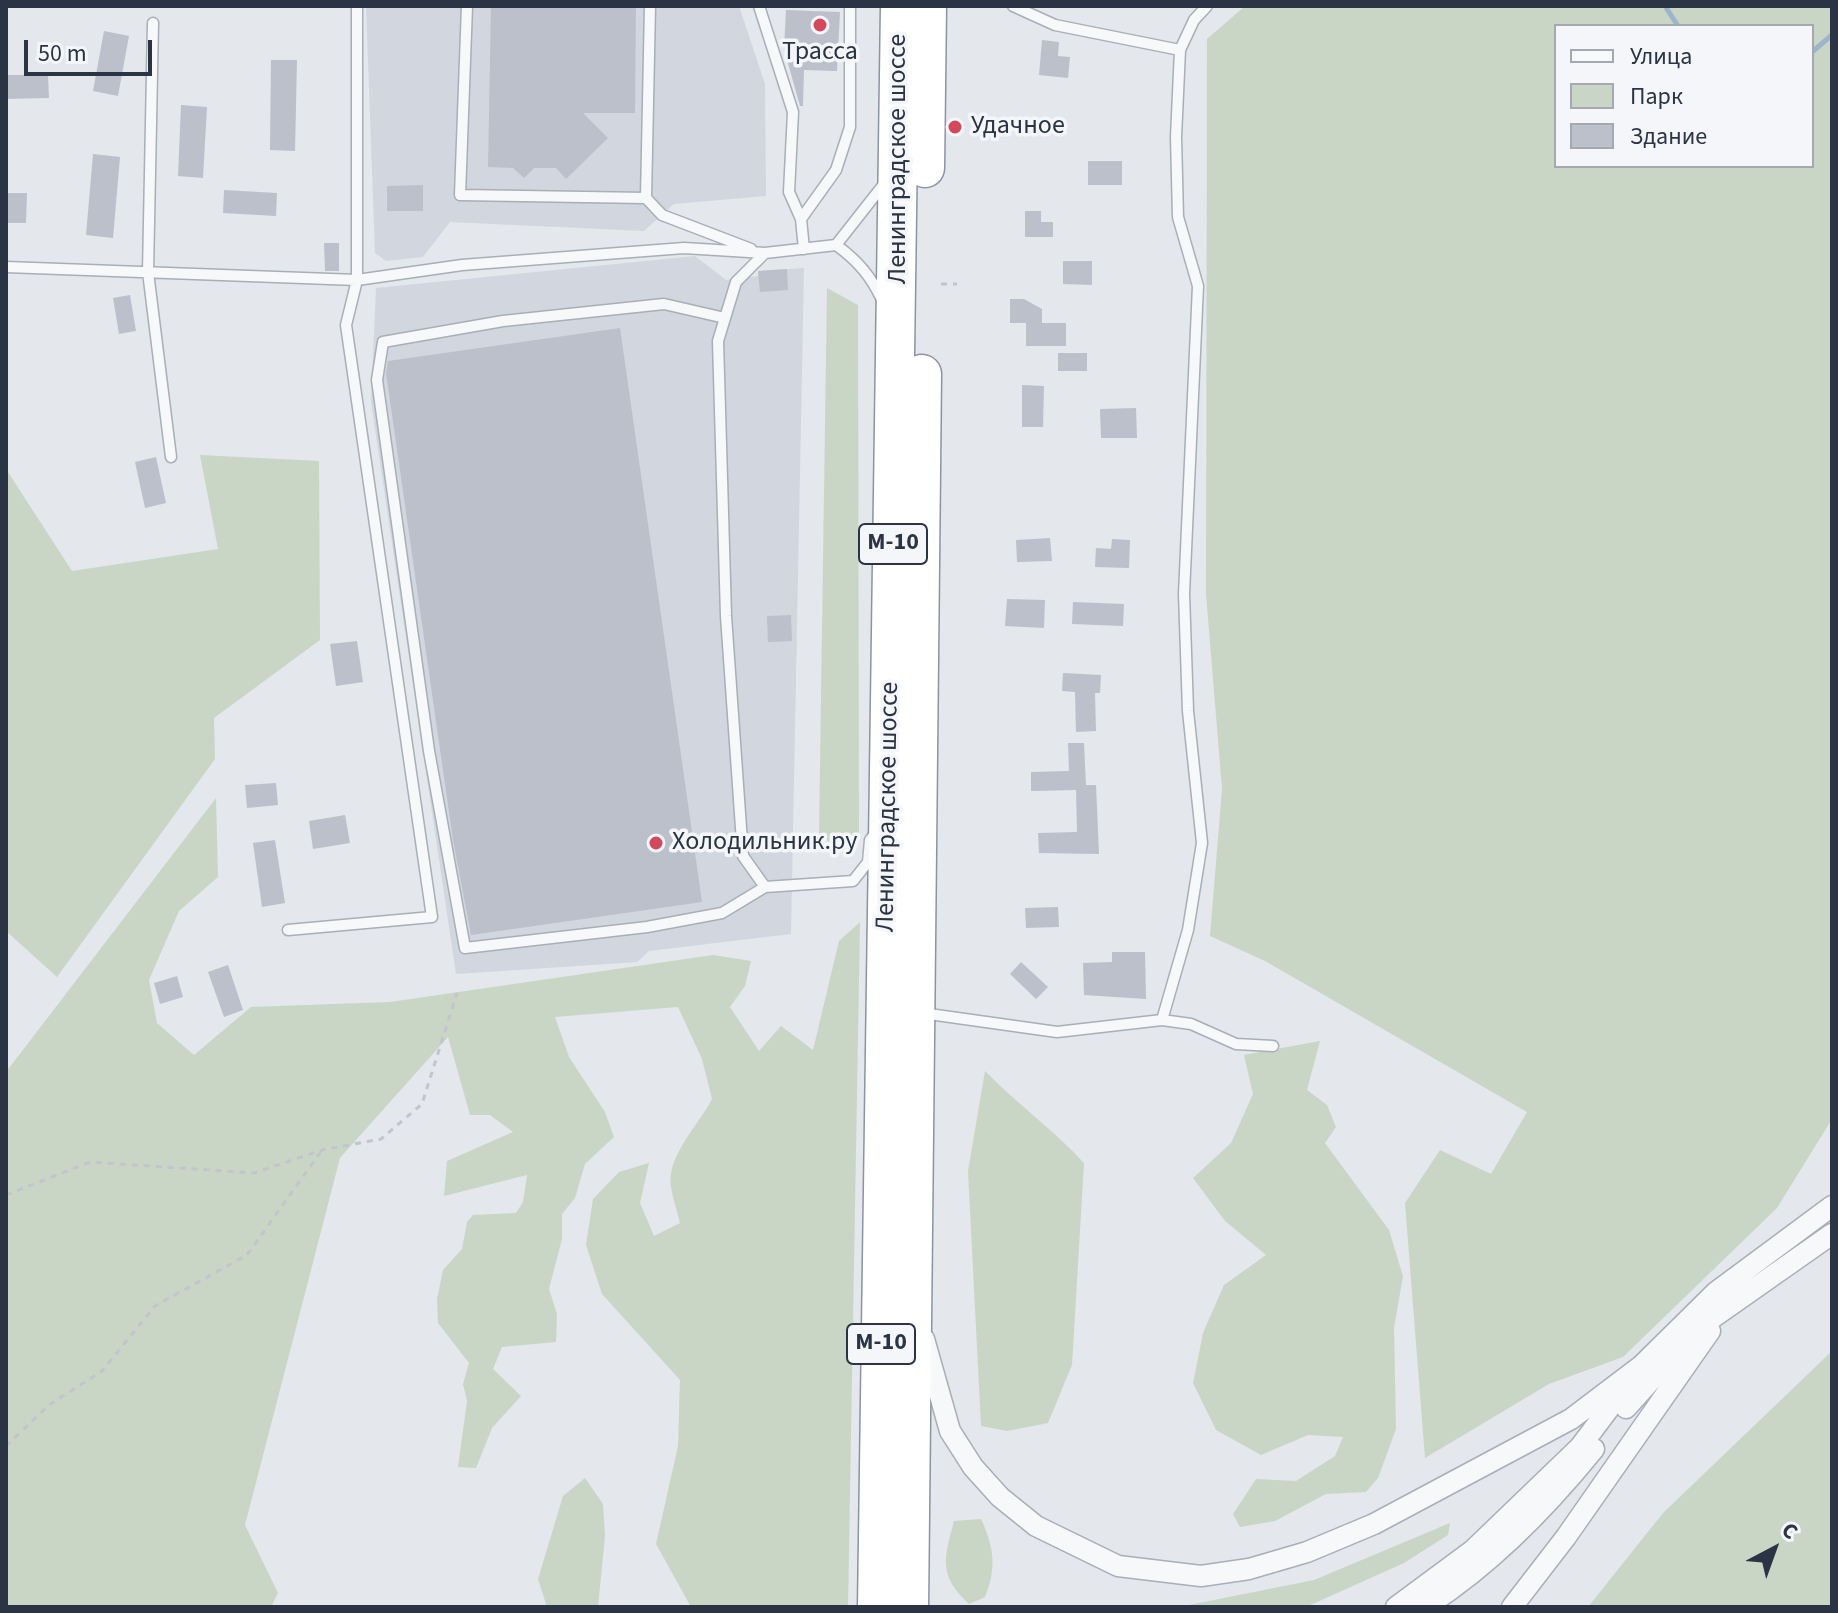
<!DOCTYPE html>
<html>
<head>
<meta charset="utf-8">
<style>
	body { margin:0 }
	#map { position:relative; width:1838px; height:1613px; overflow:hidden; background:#e4e7ec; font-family:"Source Sans 3",sans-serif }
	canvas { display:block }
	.frame { position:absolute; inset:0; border:8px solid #2b3445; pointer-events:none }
	.legend { position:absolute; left:1554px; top:24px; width:260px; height:144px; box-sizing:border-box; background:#f4f6f9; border:2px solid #a4a8b1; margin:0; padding:10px 14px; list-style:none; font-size:24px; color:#2b3445 }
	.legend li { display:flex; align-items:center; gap:16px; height:40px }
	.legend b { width:40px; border:2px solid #a4a8b1 }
	.north { position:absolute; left:1734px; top:1509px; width:80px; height:80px; -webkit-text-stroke:6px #f4f6f9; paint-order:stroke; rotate:41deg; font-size:22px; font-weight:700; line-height:32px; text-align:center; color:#2b3445 }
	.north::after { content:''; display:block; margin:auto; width:28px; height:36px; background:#2b3445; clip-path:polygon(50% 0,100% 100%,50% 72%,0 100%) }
	.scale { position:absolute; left:24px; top:40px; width:128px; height:36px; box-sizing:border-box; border:4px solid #2b3445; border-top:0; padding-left:10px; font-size:24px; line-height:28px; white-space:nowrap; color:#2b3445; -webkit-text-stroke:6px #f4f6f9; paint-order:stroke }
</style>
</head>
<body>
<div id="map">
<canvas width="1838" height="1613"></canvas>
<div class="frame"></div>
<ul class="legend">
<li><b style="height:10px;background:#f7f8fa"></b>Улица</li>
<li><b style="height:22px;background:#c9d6c5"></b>Парк</li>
<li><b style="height:22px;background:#bbc0ca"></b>Здание</li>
</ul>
<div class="north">С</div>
<div class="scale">50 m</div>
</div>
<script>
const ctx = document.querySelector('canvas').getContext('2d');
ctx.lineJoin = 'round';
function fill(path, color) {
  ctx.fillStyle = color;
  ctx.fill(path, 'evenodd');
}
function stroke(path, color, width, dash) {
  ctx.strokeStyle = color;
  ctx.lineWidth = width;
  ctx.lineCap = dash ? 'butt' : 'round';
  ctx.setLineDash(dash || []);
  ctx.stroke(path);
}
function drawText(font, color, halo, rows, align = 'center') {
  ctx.font = font + ' "Source Sans 3",sans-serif';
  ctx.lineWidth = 7;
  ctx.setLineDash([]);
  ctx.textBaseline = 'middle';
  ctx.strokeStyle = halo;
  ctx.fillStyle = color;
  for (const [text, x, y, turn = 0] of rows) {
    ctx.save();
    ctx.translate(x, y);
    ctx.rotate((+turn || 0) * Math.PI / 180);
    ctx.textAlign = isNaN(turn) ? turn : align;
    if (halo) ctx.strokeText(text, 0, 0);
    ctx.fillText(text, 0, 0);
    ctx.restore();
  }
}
fill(new Path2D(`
	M366,6h373l26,78 1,112 -92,8 -30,27 -194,-9 -27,35 -37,4 -11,-8z
	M695,256l31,24 32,-4v-5l46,-3 -13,666 -142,17 -12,11 -181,12 -85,-572 5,-114z`), '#d2d6de');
fill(new Path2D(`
	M1245,6h587v1113l-55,89 -154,149 -74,27 -124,74 -20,-255 35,-53 51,24 36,-62 -262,-151 -55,-25 12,-147 -16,-195 1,-555zM1812,26v140h-256v-140z
	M827,288l31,17 1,533 -15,16 -25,-20z
	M200,455l119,6 1,179 -106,78 1,41 -158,218 -51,-46v-462l66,102 146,-22z
	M216,798l2,79 -39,34 -30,69 8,43 37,32 57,-48 139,-5 323,-47 38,6 -6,25 -15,21 29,44 22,-25 32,24 26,-109 21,-19 -12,685h-157l-35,-63 22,-98 2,-66 -78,-86 -16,-49 7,-46 26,-27 30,-9 -9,40 14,33 26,-13c-3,-12 -7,-24 -9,-36 -5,-31 28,-62 41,-88l-10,-40 -24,-52 -123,10 14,40 36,55 9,25 -29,27 -10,34 -13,16v25l-13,50 8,25 -1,28 -54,5 -9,22 28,27 -29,32 -16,40 -18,-1 9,-66 -4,-17 6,-21 -31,-40 -1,-24 6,-29 19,-21 5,-27 6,-7 43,-2 7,-11 4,-27 -83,21 3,-35 66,-29 -23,-17h-20l-22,-78 -108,121 -95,367 33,68 -7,14h-265v-535z
	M1320,1041l-13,49 20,15 9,22 -11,16 64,87 14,46 -9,52 2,101 -18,49 -12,14 -40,2 -51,27 -35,6 -7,-13 23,-35 40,2 39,-25 8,-19 -35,-2 -47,20 -45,-25 -23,-47 10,-50 21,-48 42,-30 -41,-34 -32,-43 38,-35 22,-49 -9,-39z
	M985,1071c33,34 67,57 99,92l-12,202 -24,58 -41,8 -26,-5 -13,-255z
	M1832,1351v256h-244l75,-94z
	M585,1478l18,26 2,32 -7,71h-51l-9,-28 25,-83z
	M981,1519c13,28 16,49 4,78l-16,7c-31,-29 -25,-45 -15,-83z
	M1450,1523l-2,12 -44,28 -98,44h-127l135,-27z`), '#c9d6c5');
stroke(new Path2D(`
	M1665,6l13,20
	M1812,52l20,-17`), '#9fb4cc', 5);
fill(new Path2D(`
	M491,6h145l-1,107h-52l25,25 -42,41 -10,-11h-22l-10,10 -11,-10 -25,-1z
	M786,10l54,2 -3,59 -33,-1 -1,36h-3l-16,-57z
	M104,31l25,5 -11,60 -25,-5z
	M1042,40l17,2 -1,14 12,1 -2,21 -29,-3z
	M271,60h26l-2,91 -25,-1z
	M6,75h42l1,23 -43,1z
	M181,105l26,2 -4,71 -25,-2z
	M93,154l27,3 -7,81 -27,-3z
	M1088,161h34v24h-34z
	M423,185v26h-36v-25z
	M224,190l53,3 -1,23 -53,-3z
	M6,193h21l-1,30h-20z
	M1025,211h16v11h12v15h-28z
	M324,243h15v28h-14z
	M1063,261h29v24l-29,-1z
	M787,269l1,21 -28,2 -2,-21z
	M130,295l6,36 -17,3 -6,-36z
	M1010,299h14l18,10v14h24v23h-40v-23h-16z
	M620,328l82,574 -231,33 -18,-95 -67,-467 2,-12z
	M1058,353h29v18h-29z
	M1022,385l22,1 -1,41h-21z
	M1136,408l1,30h-36l-1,-29z
	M156,457l10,46 -21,5 -10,-46z
	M1050,538l2,23 -35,1 -1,-22z
	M1112,539l18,1 -1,28 -34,-1 1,-19 15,1z
	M1007,599l38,1 -1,28 -39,-2z
	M1073,602l51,2 -1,22 -51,-2z
	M791,615l1,26 -24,1 -1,-26z
	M357,641l6,41 -27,4 -6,-42z
	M1063,673l38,2 -1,18h-5l1,38 -20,1 -1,-40 -13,-1z
	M1068,743h16l2,42h10l3,69 -60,-1 -1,-20 39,-1 -1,-42 -45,1v-19l38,-1z
	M276,783l2,22 -31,3 -2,-23z
	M345,815l5,28 -37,6 -4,-28z
	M275,840l10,63 -23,4 -9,-64z
	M1058,907l1,20 -33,1 -1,-20z
	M1112,952h33l1,47 -62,-4 -1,-32 29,-1z
	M1021,962l27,25 -12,12 -26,-25z
	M228,965l15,45 -19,7 -16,-45z
	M177,976l6,21 -23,7 -6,-21z`), '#bbc0ca');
const lane = new Path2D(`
	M467,6l-7,189 186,3
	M650,6l-4,192 16,17 89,34
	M759,6l34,106 -4,80 12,27
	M1013,6l42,19 125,25
	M153,23l-5,249 23,185
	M836,245l48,-61
	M804,249l-3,-30 35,-49 14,-43v-121
	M765,253l-29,29 -18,59 8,275 17,240 22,31 88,-6 15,-19 2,-22 4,-5
	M6,267l351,13v-274
	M725,318l-61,-14 -161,17 -120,21 -6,38 52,371 36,197 182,-21 75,-14 43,-26
	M288,930l144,-13 -86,-592 11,-45 105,-15 222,-17 81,5 71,-8c21,15 35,31 46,55
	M922,1013l135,19 105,-12 29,4 45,20 37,2
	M1162,1020l26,-90 14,-87 -14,-132 -4,-117 14,-308 -20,-69 -2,-80 4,-87 14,-30 13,-14`);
const street = new Path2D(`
	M924,1339l26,92 23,36 27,30 36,29 82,40 83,10 48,-7 58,-17 67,-28 197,-105 70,-53
	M1626,1408l72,-80 134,-94
	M1396,1607l77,-57 107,-103 61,-81 75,-74 116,-86
	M1425,1607c63,-40 122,-100 169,-158
	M1512,1607l54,-70 144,-206`);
const highway = new Path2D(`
	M925,168l2,-162
	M877,1607l23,-1601
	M909,1607l13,-1233`);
stroke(lane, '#a9aeb7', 13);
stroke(street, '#a9aeb7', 23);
stroke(highway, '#8b94a3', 41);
stroke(new Path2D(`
	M941,284h16
	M6,1195l84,-33 164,11 68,-23 59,-11 41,-35 35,-111
	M6,1446l43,-41 53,-34 53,-65 92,-51 75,-105`), '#c2c5cb', 3, [6, 6]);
stroke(lane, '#f7f8fa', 10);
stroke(street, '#f7f8fa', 20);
stroke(highway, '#fff', 38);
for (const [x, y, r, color] of [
	[820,25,8,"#d1495b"],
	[955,127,8,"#d1495b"],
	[656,843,8,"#d1495b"]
]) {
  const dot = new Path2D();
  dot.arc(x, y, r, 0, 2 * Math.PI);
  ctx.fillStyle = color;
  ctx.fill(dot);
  stroke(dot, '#f4f6f9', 3);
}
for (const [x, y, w] of [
	[893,544,68],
	[881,1344,68]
]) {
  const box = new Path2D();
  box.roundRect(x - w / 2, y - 20, w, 40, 6);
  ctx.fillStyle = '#f4f6f9';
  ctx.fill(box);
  stroke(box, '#2b3445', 2);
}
drawText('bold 24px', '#2b3445', null, [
	["М-10",893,544],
	["М-10",881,1344]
]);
drawText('26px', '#2b3445', '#f4f6f9', [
	["Трасса",820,53,"center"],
	["Удачное",971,127],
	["Холодильник.ру",672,843]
], 'left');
drawText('26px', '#2b3445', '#f4f6f9', [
	["Ленинградское шоссе",899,159,-90],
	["Ленинградское шоссе",889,807,-89]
]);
</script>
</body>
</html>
